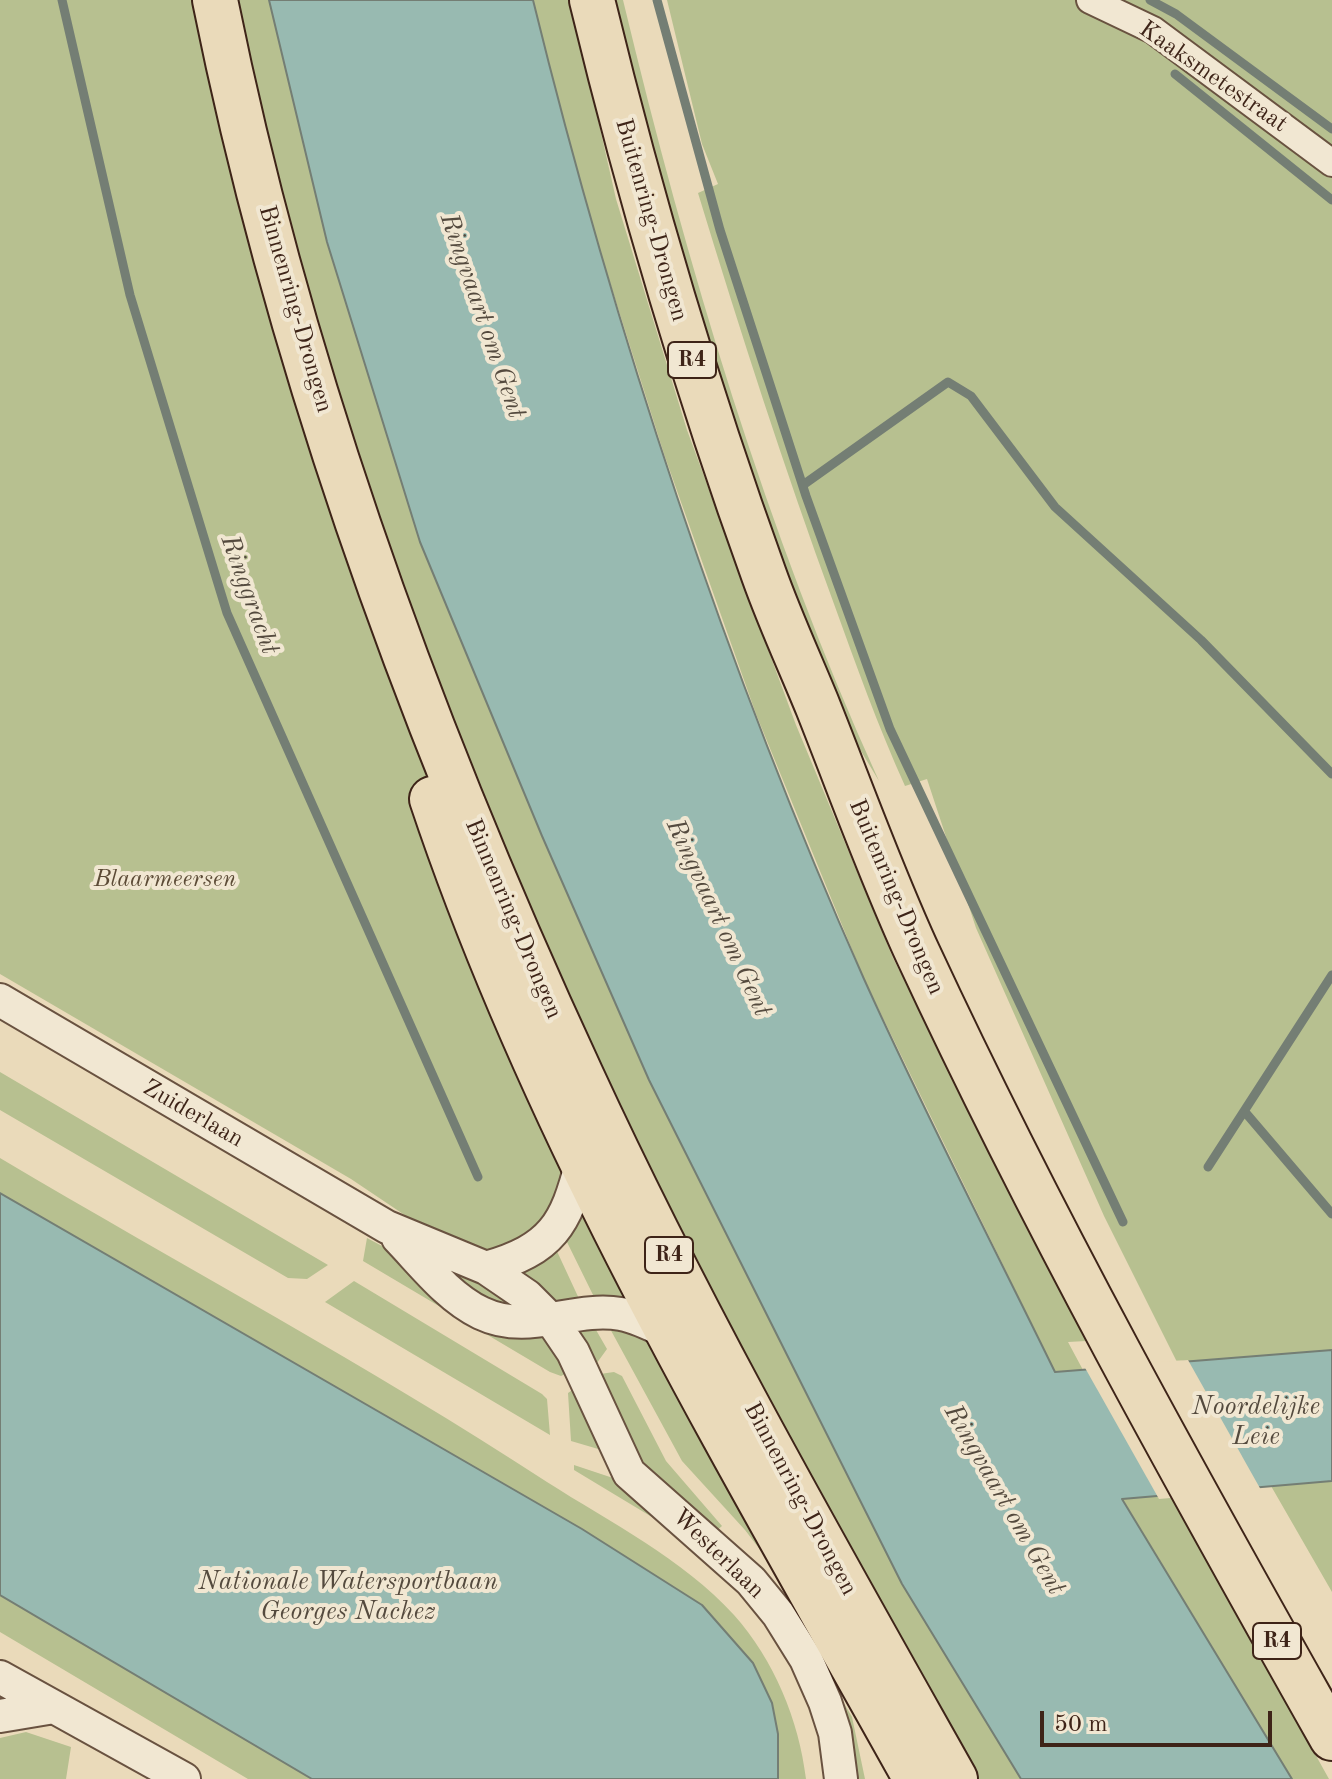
<!DOCTYPE html>
<html>
<head>
<meta charset="utf-8">
<style>
	body { margin:0 }
	#map { position:relative; width:1332px; height:1779px; overflow:hidden; background:#eadaba; font-family:"Old Standard TT",serif }
	canvas { display:block }
	.scale { position:absolute; left:1040px; top:1711px; width:232px; height:36px; box-sizing:border-box; border:4px solid #3e2418; border-top:0; padding-left:10px; font-size:24px; line-height:28px; white-space:nowrap; color:#3e2418; -webkit-text-stroke:6px #f1e7d2; paint-order:stroke }
</style>
</head>
<body>
<div id="map">
<canvas width="1332" height="1779"></canvas>
<div class="scale">50 m</div>
</div>
<script>
const ctx = document.querySelector('canvas').getContext('2d');
ctx.lineJoin = 'round';
function fill(path, color) {
  ctx.fillStyle = color;
  ctx.fill(path, 'evenodd');
}
function stroke(path, color, width, dash) {
  ctx.strokeStyle = color;
  ctx.lineWidth = width;
  ctx.lineCap = dash ? 'butt' : 'round';
  ctx.setLineDash(dash || []);
  ctx.stroke(path);
}
function drawText(font, color, halo, rows, align = 'center') {
  ctx.font = font + ' "Old Standard TT",serif';
  ctx.lineWidth = 8;
  ctx.setLineDash([]);
  ctx.textBaseline = 'middle';
  ctx.strokeStyle = halo;
  ctx.fillStyle = color;
  for (const [text, x, y, turn = 0] of rows) {
    ctx.save();
    ctx.translate(x, y);
    ctx.rotate((+turn || 0) * Math.PI / 180);
    ctx.textAlign = isNaN(turn) ? turn : align;
    if (halo) ctx.strokeText(text, 0, 0);
    ctx.fillText(text, 0, 0);
    ctx.restore();
  }
}
fill(new Path2D(`
	M0,0h269l58,242 93,300 122,294 360,748 119,195h-43l-281,-509 -81,-174 -61,35 9,28 -4,42 -31,39 -43,11 -68,-27 -67,-45 -351,-205z
	M533,0h38l45,199 71,231 109,295 97,233 193,383 -18,1 15,28 -28,2 -191,-393 -108,-265 -92,-260 -87,-276z
	M612,0h11c64,266 143,532 256,781l-45,-75 -29,-75 -109,-320z
	M667,0h665v1350l-154,14 -74,-148 -128,-288 -49,-149 -22,7c-27,-60 -49,-121 -71,-182 -50,-136 -94,-273 -136,-411l20,-9 -16,-40z
	M0,1072l328,193 -21,14 -19,-1 -288,-168z
	M0,1158c182,108 370,208 547,324 64,41 135,76 187,133 40,45 65,105 72,164h-28v-45l-196,-205 -582,-336z
	M585,1194l54,111 -43,-4 -31,-63z
	M367,1238l182,97 22,36 -10,5 -11,-4 -187,-111z
	M555,1247l26,56 -25,7 -45,-38z
	M432,1258l42,17 51,37 -46,-12z
	M354,1281l188,113 5,5 3,36 -225,-133z
	M592,1323l15,26 -13,18 -21,-36z
	M614,1324l46,22 124,235 -39,-51 -63,-69 -74,-136z
	M614,1372l8,4 44,85 56,65 -7,6 -76,-65 -39,-93z
	M578,1386l27,65 -34,-10 -3,-48z
	M574,1465l39,13 77,62 -116,-70z
	M1332,1481v111l-61,-106z
	M1170,1494l159,285h-37l-170,-281z
	M0,1595l312,184h-64l-248,-147z
	M816,1656l36,61 13,62h-13z
	M26,1732l45,15 -5,32h-66v-41z`), '#b7c090');
const water = new Path2D(`
	M269,0h264c81,330 193,669 331,979 60,133 127,262 191,393l277,-22v131l-210,18 170,280h-271l-119,-195 -253,-504 -107,-244 -122,-294 -93,-300z
	M0,1193l582,336 120,76 51,58 19,40 6,31v45h-466l-312,-184z`);
fill(water, '#98bab1');
stroke(water, '#747e74', 2);
fill(new Path2D(`
	M1188,1360l73,130 -102,9 -75,-133z`), '#eadaba');
stroke(new Path2D(`
	M62,0l68,295 97,318 251,564
	M657,0l63,230 86,266 84,233 233,493
	M1150,0l26,14 156,115
	M1175,74l157,126
	M803,485l145,-103 23,14 84,111 146,133 131,134
	M1245,1112l87,102
	M1208,1167l124,-192`), '#747e74', 9);
const minor = new Path2D(`
	M1090,0l63,30 179,133`);
const tertiary = new Path2D(`
	M0,1000l387,227 99,41 41,28 25,25 21,31 56,121 122,108 27,33 28,45 19,43 10,31 6,46
	M398,1238c25,26 50,59 83,75 48,23 91,-7 140,1 16,3 32,11 46,18
	M486,1268c66,-19 80,-43 96,-107
	M0,1677l184,102
	M0,1716l54,-9`);
const trunk = new Path2D(`
	M215,0c74,368 208,735 366,1075 111,241 244,473 374,704
	M592,0c47,194 104,387 172,575 16,45 36,88 54,132 33,83 63,167 100,247 125,269 269,527 414,784
	M432,799c116,347 307,662 484,980`);
stroke(minor, '#695240', 30);
stroke(tertiary, '#695240', 36);
stroke(trunk, '#3e2418', 48);
stroke(minor, '#f1e7d2', 26);
stroke(tertiary, '#f1e7d2', 32);
stroke(trunk, '#eadaba', 44);
for (const [x, y, w] of [
	[692,360,48],
	[669,1255,48],
	[1277,1641,48]
]) {
  const box = new Path2D();
  box.roundRect(x - w / 2, y - 18, w, 36, 6);
  ctx.fillStyle = '#f1e7d2';
  ctx.fill(box);
  stroke(box, '#3e2418', 2);
}
drawText('bold 22px', '#3e2418', null, [
	["R4",692,360],
	["R4",669,1255],
	["R4",1277,1641]
]);
drawText('24px', '#3e2418', '#f1e7d2', [
	["Kaaksmetestraat",1213,77,35],
	["Buitenring-Drongen",651,220,74],
	["Binnenring-Drongen",295,309,74],
	["Buitenring-Drongen",896,897,67],
	["Binnenring-Drongen",513,919,67],
	["Zuiderlaan",193,1114,30],
	["Binnenring-Drongen",800,1499,62],
	["Westerlaan",718,1554,44]
]);
drawText('italic 24px', '#5c4b36', '#f1e7d2', [
	["Blaarmeersen",165,880]
]);
drawText('italic 26px', '#544a3e', '#f1e7d2', [
	["Ringvaart om Gent",482,316,71],
	["Ringgracht",249,595,70],
	["Ringvaart om Gent",718,918,65],
	["Noordelijke",1256,1407],
	["Leie",1256,1437],
	["Ringvaart om Gent",1004,1500,60],
	["Nationale Watersportbaan",348,1582],
	["Georges Nachez",348,1612]
]);
</script>
</body>
</html>
